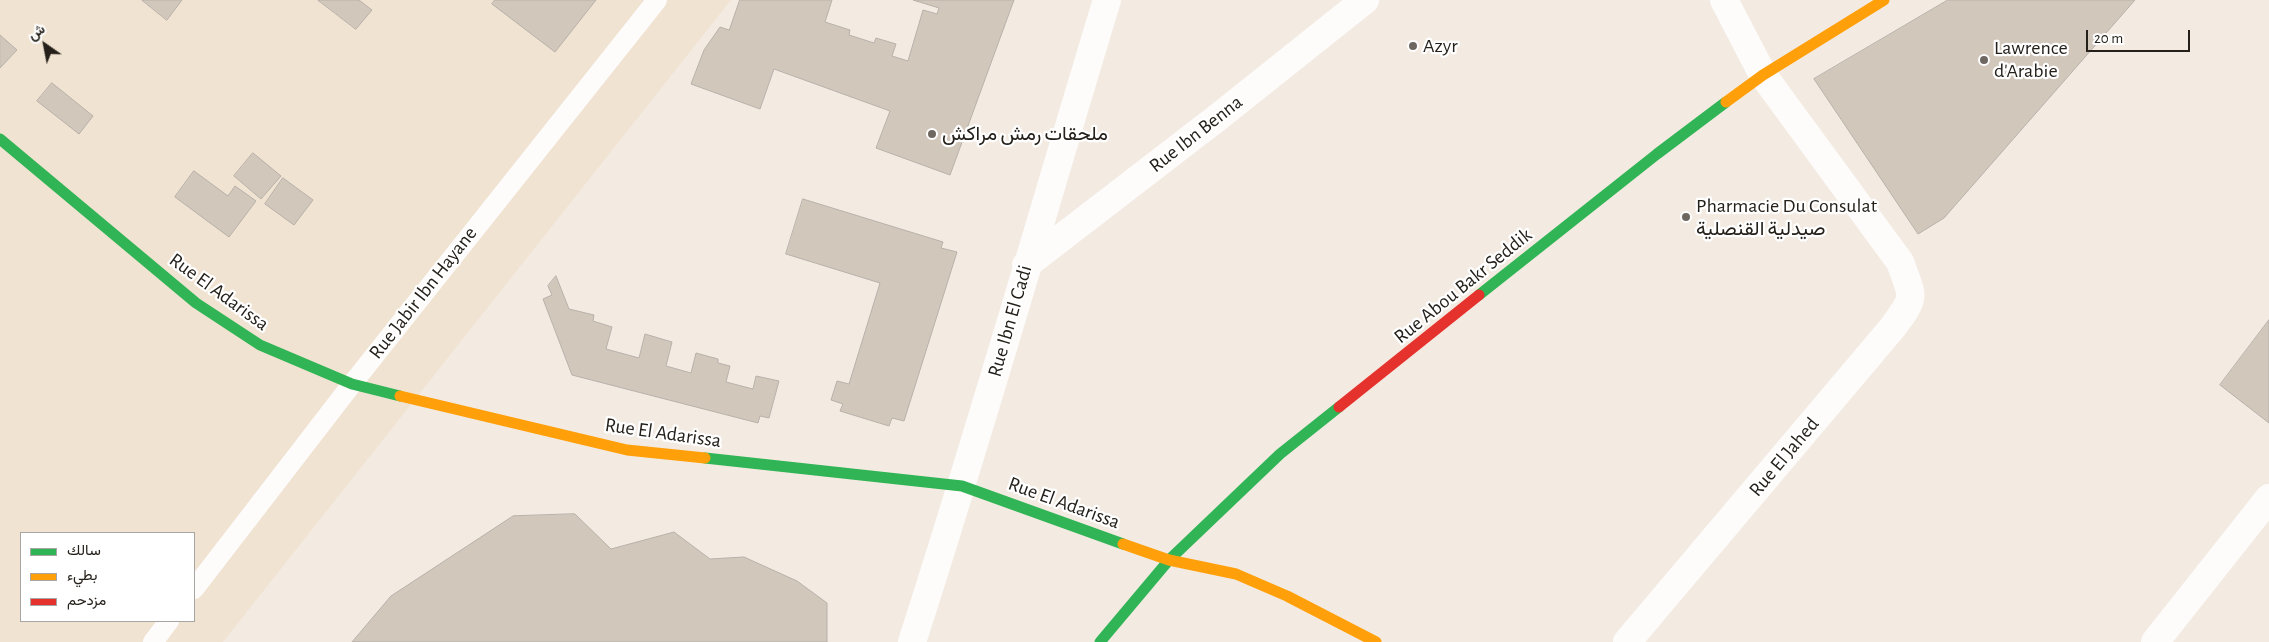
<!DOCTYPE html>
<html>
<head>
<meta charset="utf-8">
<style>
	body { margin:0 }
	#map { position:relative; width:2269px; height:642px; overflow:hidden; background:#f3ebe2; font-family:"Alegreya Sans",Vazirmatn,sans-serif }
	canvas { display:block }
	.legend { position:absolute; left:20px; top:532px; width:175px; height:90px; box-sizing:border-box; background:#fff; border:1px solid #a8a6a3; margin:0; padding:6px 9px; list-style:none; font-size:15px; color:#25201a }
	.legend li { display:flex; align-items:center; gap:10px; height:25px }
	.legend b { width:25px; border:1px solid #a8a6a3 }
	.north { position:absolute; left:20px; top:20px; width:50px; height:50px; -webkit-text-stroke:4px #fff; paint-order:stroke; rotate:327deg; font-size:14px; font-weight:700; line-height:20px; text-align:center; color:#25201a }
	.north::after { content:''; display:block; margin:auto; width:18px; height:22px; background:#25201a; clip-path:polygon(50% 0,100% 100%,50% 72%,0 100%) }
	.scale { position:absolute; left:2086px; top:30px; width:104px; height:22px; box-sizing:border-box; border:2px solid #25201a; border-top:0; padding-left:6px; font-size:15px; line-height:18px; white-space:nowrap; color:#25201a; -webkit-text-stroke:4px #fff; paint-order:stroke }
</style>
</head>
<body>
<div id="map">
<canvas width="2269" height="642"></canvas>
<ul class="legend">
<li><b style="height:6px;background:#30b455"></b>سالك</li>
<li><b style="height:6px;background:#ff9f0a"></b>بطيء</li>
<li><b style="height:6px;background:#e5322d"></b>مزدحم</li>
</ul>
<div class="north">ش</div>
<div class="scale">20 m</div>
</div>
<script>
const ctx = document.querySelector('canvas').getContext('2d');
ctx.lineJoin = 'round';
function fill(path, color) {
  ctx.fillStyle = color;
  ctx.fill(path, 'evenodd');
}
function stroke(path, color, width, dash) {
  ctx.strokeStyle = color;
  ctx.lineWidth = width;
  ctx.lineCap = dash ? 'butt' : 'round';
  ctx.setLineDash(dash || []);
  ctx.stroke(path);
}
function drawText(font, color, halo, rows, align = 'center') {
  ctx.font = font + ' "Alegreya Sans",Vazirmatn,sans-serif';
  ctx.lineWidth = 4.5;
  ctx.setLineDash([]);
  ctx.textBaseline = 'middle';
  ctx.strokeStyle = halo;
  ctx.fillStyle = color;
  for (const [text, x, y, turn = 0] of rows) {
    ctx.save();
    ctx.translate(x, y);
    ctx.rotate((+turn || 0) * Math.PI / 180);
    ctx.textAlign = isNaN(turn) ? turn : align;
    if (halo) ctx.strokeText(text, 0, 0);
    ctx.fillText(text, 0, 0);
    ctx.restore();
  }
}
fill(new Path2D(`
	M0,0h731l-508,642h-223zM21,533h173v88h-173z`), '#f1e3d2');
const building = new Path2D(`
	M142,0h40l-15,20z
	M318,0h41l13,10 -16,19z
	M495,0h101l-41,52 -63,-48z
	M740,0h92l-7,22 25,8 -1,5 25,8 2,-5 20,6 -4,12 16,5 15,-51 14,4 2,-6 -26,-8h101l-64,175 -74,-27 14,-37 -116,-42 -14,40 -69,-25 13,-34 16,-23 9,3z
	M1948,0h187l-191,218 -26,16 -104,-155z
	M0,35l17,15 -17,18z
	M52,83l41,33 -14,18 -42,-33z
	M253,153l28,23 -20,23 -27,-23z
	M194,171l34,25 7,-10 21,15 -27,36 -54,-40z
	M283,178l30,22 -19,25 -29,-21z
	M803,199l140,43 -2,6 16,4 -53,169 -12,-3 -3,8 -49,-15 3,-7 -12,-4 6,-19 12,3 31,-101 -94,-29z
	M556,276l13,33 25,6 -1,6 19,6 -6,22 33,9 6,-24 27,8 -6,24 25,7 5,-20 22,6v4l12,3 -4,16 27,7 3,-13 23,5 -10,37 -9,-2 -2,7 -186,-48 -29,-76 9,-4 -4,-9z
	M2269,320v103l-49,-38z
	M575,514l36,35 63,-17 36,27 34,-2 53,24 30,22v39h-475l39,-46 122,-80z`);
fill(building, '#d2c7bb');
stroke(building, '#b7b1aa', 1);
stroke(new Path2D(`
	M194,589l158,-205 305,-384
	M153,642l16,-21`), '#fdfcfb', 20);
stroke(new Path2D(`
	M1026,265l191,-147 148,-118
	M912,642c69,-213 130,-428 195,-642
	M1627,642l266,-315c24,-33 20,-28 7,-65l-137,-187 -39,-75
	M2155,642l114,-144`), '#fdfcfb', 28);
stroke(new Path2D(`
	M0,139l196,164 64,42 92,39 48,12
	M1479,295l178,-141 69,-52
	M705,458l257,28 161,58
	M1100,642l69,-82 111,-106 59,-47`), '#30b455', 11);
stroke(new Path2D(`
	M1726,102l37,-27 121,-75
	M400,396l227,54 78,8
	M1123,544l46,16 67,14 51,22 89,46`), '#ff9f0a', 11);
stroke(new Path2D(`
	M1339,407l140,-112`), '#e5322d', 11);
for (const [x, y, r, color] of [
	[1413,46,5,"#6d6760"],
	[1984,60,5,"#6d6760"],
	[932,134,5,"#6d6760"],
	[1686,217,5,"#6d6760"]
]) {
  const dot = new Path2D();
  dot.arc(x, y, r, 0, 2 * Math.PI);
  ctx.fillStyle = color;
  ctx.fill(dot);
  stroke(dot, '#fff', 2);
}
drawText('20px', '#25201a', '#fff', [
	["Azyr",1423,46],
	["Lawrence",1994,48],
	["d'Arabie",1994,71],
	["ملحقات رمش مراكش",942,134],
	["Pharmacie Du Consulat",1696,206],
	["صيدلية القنصلية",1696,229]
], 'left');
drawText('20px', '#25201a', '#fff', [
	["Rue Ibn Benna",1196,134,-38],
	["Rue Abou Bakr Seddik",1463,286,-39],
	["Rue El Adarissa",219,292,36],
	["Rue Jabir Ibn Hayane",423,293,-52],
	["Rue Ibn El Cadi",1010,321,-74],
	["Rue El Adarissa",663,433,8],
	["Rue El Jahed",1784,457,-50],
	["Rue El Adarissa",1064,503,20]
]);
</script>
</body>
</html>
